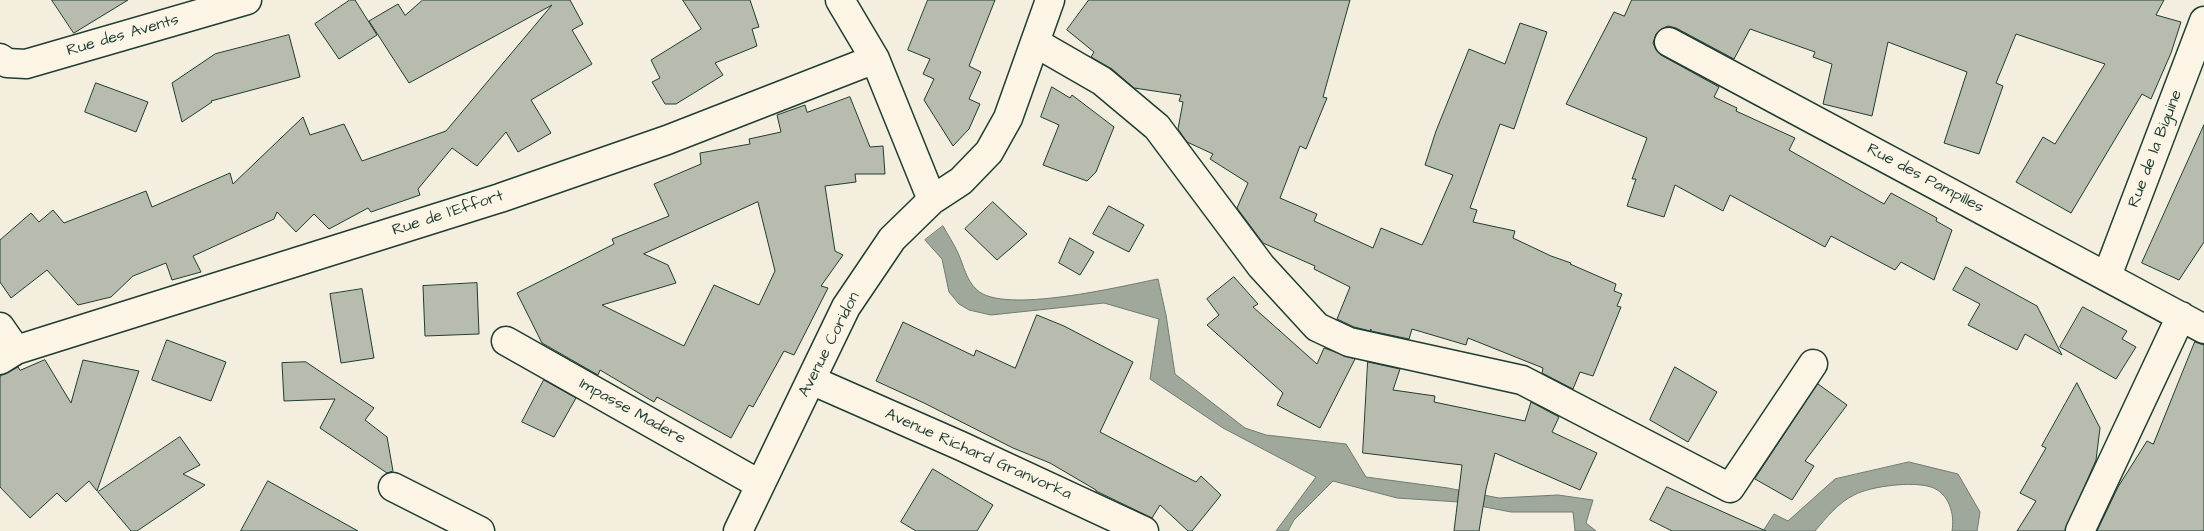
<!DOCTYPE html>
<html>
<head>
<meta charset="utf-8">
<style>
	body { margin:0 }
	canvas { display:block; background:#f3eede }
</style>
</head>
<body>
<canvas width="2204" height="531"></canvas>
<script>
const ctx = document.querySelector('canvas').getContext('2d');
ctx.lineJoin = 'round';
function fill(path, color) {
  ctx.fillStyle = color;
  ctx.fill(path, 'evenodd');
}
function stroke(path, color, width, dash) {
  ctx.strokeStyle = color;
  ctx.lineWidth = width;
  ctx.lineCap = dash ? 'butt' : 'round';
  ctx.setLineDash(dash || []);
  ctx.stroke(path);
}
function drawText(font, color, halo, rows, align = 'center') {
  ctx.font = font + ' "Architects Daughter",sans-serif';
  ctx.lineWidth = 4.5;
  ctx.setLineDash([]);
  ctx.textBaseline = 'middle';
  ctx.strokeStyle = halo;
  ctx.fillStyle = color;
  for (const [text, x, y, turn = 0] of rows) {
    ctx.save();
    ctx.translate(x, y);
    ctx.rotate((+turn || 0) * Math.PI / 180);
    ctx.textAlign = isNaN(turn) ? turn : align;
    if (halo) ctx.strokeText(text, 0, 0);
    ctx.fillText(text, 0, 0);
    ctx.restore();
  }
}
const water = new Path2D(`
	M943,226c5,9 11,18 15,27 6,13 8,27 19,37 27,25 145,-4 181,-11l8,36 9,59 70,54 21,7 80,9 20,33 82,11 51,10 59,-3 35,5 -7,23 10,8h-21l-2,-19h-62l-52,-10 -62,-4 -64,-17 -39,39 -6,11h-12l40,-54 -93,-49 -73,-49 9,-60 -55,-16 -113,12 -22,-5 -10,-6 -10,-12 -7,-33 -17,-19z
	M1909,462l49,12 22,38 -3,19h-25c3,-17 -3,-38 -21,-44 -18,-6 -60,-1 -77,8 -16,8 -27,22 -39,36h-52l11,-17 14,7 47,-42z`);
fill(water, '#a0a89b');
stroke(water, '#6c7d72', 1);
const building = new Path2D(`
	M52,0h76l-54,33z
	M350,0h5l22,35 -38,24 -24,-35z
	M423,0h147l13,24 -11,6 20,34 -61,36 20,33 -33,19 -12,-20 -29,34 -25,-18 -34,41 2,6 -49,17 -3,-4 -39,21 -15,-15 -18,18 -19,-20 -3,7 -81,37 8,16 -29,8 -6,-17 -33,13 -22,21 -33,8 -31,-35 -36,28 -11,-16v-42l31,-27 8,9 14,-12 11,13 82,-32 6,16 78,-34 3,11 70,-67 7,18 34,-11 18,37 84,-30 106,-126 -143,78 -40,-62 29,-17 7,11z
	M683,0h67l9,27 -7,2 5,17 -42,17 8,12 -47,29h-11l-13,-22 8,-4 -9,-18 50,-31z
	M928,0h67l-26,66 12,6 -12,27 11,5 -11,25 -16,17 -29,-46 10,-21 -11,-5 7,-15 -22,-9z
	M1089,0h261l-27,97 4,1 -21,51 -6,-3 -20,52 37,16 -3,7 59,27 8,-20 41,17 4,-8 27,-62 -28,-10 11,-34 33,-82 36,15 15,-41 27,9 -33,97 -14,-5 -30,84 7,2 -4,12 42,9 -2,7 38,18 20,7 -1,1 46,20 -2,7 8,3 -5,12 4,1 -28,69 -13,-4 -7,17 -31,-16 1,-5 -75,-30 -2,7 -54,-16 -3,10 -38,-8v-2l-1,2 -16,-4 -17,-8 13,-32 -36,-18 1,-3 -52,-23 -26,-35 11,-25 -38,-24 3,-5 -26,-12 -9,-13 5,-27 -4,-1 2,-6 -47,-7 -22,-19 -21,-12 3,-5 -27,-22z
	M1632,0h532l-8,15 25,7 -10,31 -20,46 -9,-5 -71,119 -55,-31 27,-45 12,7 50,-80 -89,-30 -20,49 7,3 -24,68 -35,-11 23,-71 -79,-30 -16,74 -49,-12 9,-40 -19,-7 2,-5 -65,-23 -16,30 -58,-31 -8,-2 -7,3 -5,5 -3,9 3,7 5,5 58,32 -5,10 23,11 -1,3 59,27 -6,12 95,54 7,-11 46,25 -1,3 16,9 -18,50 -33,-18 -6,8 -64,-34 -6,11 -95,-52 -7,16 -48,-26 -11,32 -37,-11 9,-27h-4l15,-41 -81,-34 48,-92 10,4z
	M289,35l11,42 -89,24 1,1 -30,20 -10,-39 43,-29z
	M96,83l52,19 -12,30 -51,-20z
	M1052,87l18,11 2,-3 42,32 -18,45 -9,9 -44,-16 16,-40 -18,-8z
	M850,97l20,50 13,-1 2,28h-30l1,8 -31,4 10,65 8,4 -22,31 7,2 -34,67 -10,-4 -31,56 -4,-2 -18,33 -74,-41 -3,5 -54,-32 -2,5 -56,-32 -25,-50 97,-49 -2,-5 57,-23 -15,-32 47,-20 -1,-11 50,-9 -1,-5 32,-7 -4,-17 28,-10 2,7zM758,202l17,69 -16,34 -45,-20 -30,61 -82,-41 74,-22 -8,-18 -24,-11z
	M2204,125v117l-25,38 -37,-17z
	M993,202l34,32 -30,26 -32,-31z
	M1109,206l35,19 -15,27 -36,-18z
	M1070,238l24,14 -14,23 -21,-12z
	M1966,267l71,39 25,49 -37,-21 -8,16 -49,-25 12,-21 -27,-14z
	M1234,277l24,27 -5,3 64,57 7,-16 31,11 -35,69 -43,-23 6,-12 -76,-68 12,-10 -12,-16z
	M477,283l2,51 -54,2 -2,-50z
	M362,289l12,69 -33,5 -11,-69z
	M2083,307l44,24 -5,8 14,8 -20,32 -56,-32z
	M1037,315l27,11 69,36 -33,70 96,50 5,-6 20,19 -29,36h-4l-28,-26 -8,13 -56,-27v-1l-46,-27 -37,-15 -89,-45 -48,-22 27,-59 71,34 2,-6 39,18z
	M167,340l59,22 -15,39 -59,-21z
	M2195,342l9,3v186h-107l21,-44 29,-46 6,3z
	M45,360l26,43 12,-43 56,11 -42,120 -8,-10 -23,21 -9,-9 -27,25 -30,-31v-111l18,-9 2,3z
	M306,362l68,46 -9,12 22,17 6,34 -6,2 -67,-45 15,-29 -51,2 -2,-38z
	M1368,362l32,7 -7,21 42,6 -1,6 91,19 6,-19 28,15 -7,15 45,21 -17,37 -85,-37 -9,36 -7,42h-25l8,-66 -99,-12z
	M1675,367l42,25 -29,50 -38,-22z
	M544,380l32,18 -22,39 -32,-15z
	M2077,383l23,45 -4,32 -31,71h-48l19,-30 -16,-8 26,-45 -4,-2z
	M1818,384l29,21 -42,56 9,5 -22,34 -37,-21z
	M180,437l20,28 -17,9 22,11 -68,46h-6l-33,-39z
	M933,469l60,36 -16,26h-61l-15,-9z
	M268,481l90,50h-117z
	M1667,487l99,44h-94l-22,-11z`);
fill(building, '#b8bcae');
stroke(building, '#1f3d34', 1);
const minor = new Path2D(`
	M840,0l35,59 57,141
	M1669,42l535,287
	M1036,43l66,38 55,46 104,139 56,61 32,15 173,38 208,108 83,-124
	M0,58l7,5 19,1 221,-64
	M2107,276l97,-255
	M0,327l16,23
	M506,341l253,143
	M0,360l16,-10 484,-152 167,-58 208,-81
	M811,380l150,66 183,85
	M393,487l87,44
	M738,531l108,-224 46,-68 40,-39 29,-19 28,-29 19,-34 42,-118
	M2080,531l101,-215`);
stroke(minor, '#1f3d34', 31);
stroke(minor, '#fcf5e5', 28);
drawText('16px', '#1f3d34', '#fcf5e5', [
	["Rue des Avents",123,36,-16],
	["Rue de la Biguine",2156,149,-69],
	["Rue des Pampilles",1925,179,28],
	["Rue de l'Effort",448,214,-18],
	["Avenue Coridon",830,345,-63],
	["Impasse Madere",632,412,29],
	["Avenue Richard Granvorka",978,455,24]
]);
</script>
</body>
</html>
